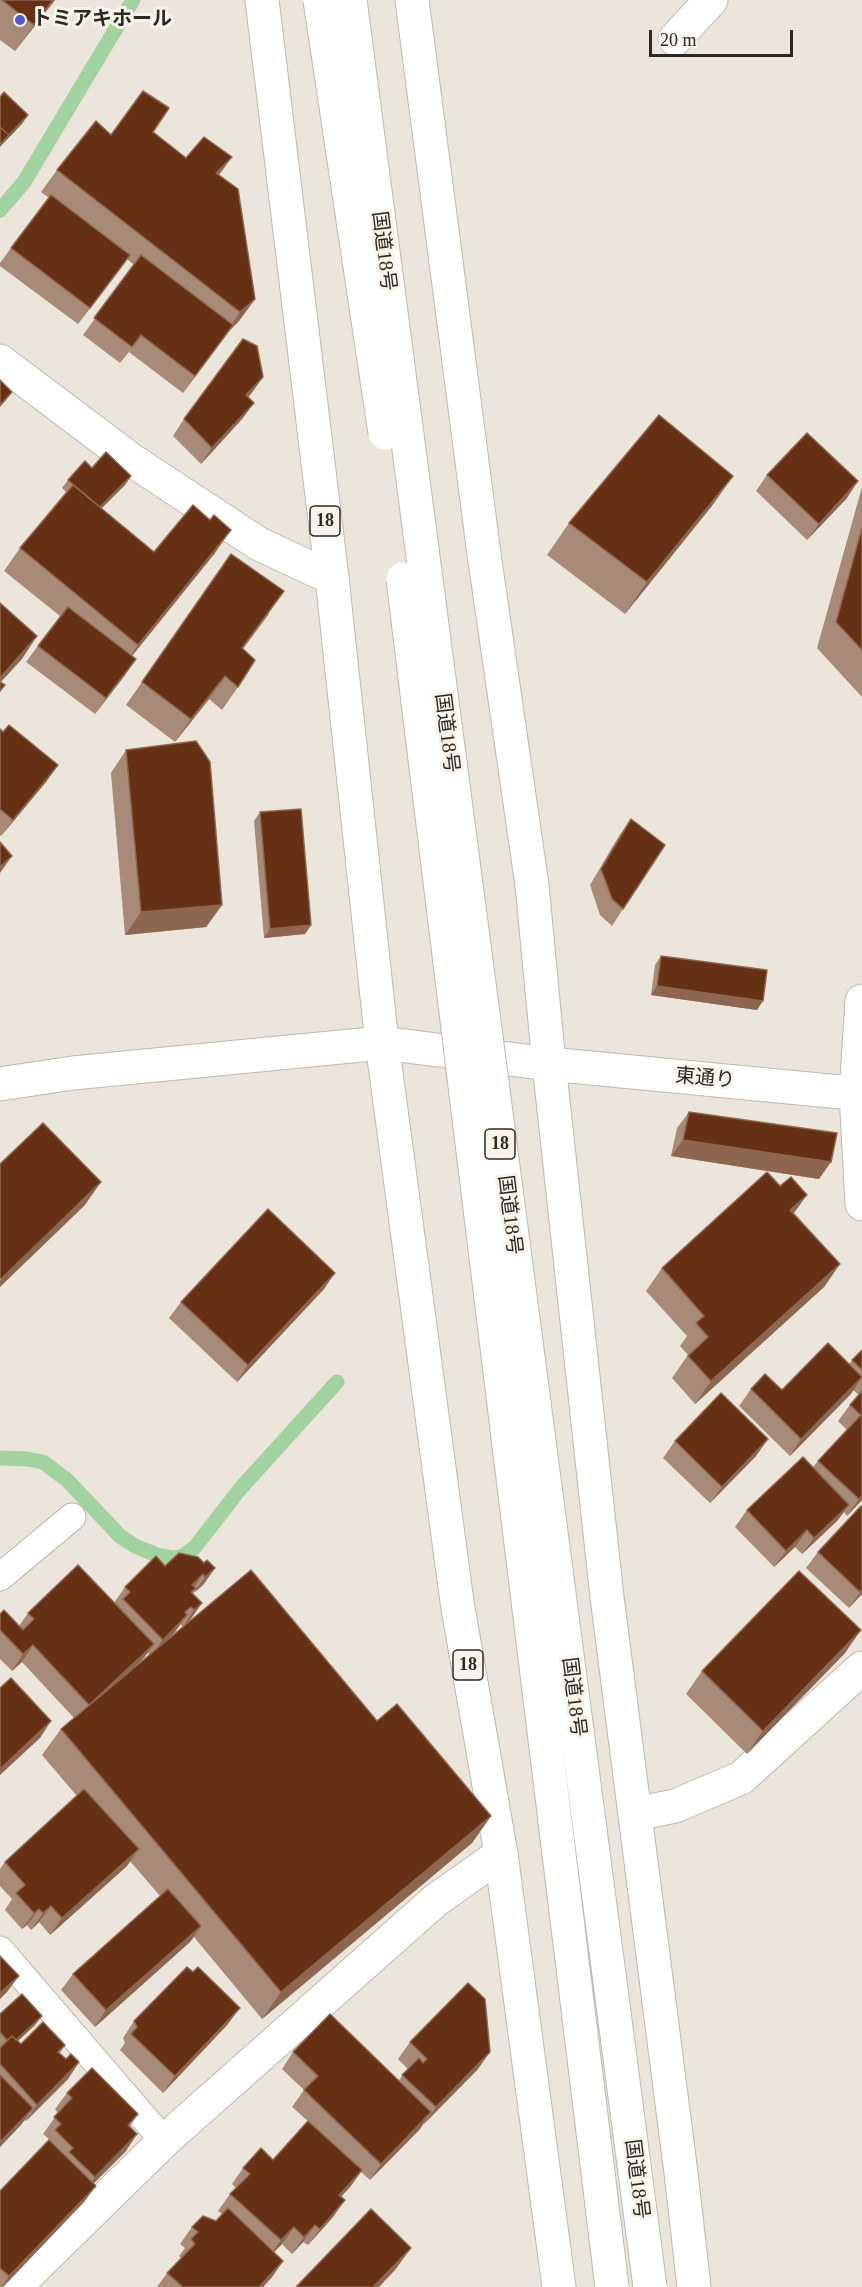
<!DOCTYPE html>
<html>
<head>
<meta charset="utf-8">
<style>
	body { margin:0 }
	#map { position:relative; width:862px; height:2287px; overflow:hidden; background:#ebe5dc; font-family:"Times New Roman",serif }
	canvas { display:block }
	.scale { position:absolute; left:649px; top:30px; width:144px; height:27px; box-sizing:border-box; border:3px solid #2b2925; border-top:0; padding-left:8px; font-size:18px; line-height:21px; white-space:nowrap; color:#2b2925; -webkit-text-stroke:4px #f8f2e9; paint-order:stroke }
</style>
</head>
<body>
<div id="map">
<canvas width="862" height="2287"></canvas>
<div class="scale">20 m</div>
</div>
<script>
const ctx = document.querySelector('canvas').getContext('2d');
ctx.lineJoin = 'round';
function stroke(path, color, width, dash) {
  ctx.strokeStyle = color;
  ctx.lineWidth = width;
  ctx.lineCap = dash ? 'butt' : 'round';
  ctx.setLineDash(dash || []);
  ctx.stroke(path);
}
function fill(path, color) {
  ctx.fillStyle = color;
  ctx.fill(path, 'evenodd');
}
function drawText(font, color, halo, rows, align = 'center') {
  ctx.font = font + ' "Times New Roman","Noto Sans JP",serif';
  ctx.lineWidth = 6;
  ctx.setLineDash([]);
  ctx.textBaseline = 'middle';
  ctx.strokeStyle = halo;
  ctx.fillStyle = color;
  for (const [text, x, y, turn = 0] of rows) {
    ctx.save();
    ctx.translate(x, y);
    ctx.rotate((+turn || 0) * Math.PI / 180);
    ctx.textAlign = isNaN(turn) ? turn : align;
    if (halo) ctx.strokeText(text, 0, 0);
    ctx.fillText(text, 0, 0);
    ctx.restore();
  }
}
stroke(new Path2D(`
	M0,210l24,-28 109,-182
	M0,1458l27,1 16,3 24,18 53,56 15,10 22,9 16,3 9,-1 13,-10 45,-58 97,-107`), '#a2d29f', 15);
const service = new Path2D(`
	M0,1577l72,-60
	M0,1950l164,191`);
const minor = new Path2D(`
	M675,39l36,-39
	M0,361l130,98 129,85 73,34
	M862,1001l-6,92 6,111
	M635,1814l40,-8 66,-28 121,-110
	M15,2287l149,-146 272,-241 65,-46`);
const tertiary = new Path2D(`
	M0,1084l73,-11 309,-30 167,21 313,30`);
const trunk = new Path2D(`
	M262,0l70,578 50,465 75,559 44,252 58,433
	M412,0l72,554 48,331 17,179 58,533 74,576 13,114`);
stroke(service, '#beb8af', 29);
stroke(minor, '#beb8af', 35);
stroke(tertiary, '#beb8af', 35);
stroke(trunk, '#beb8af', 35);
stroke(service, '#fff', 27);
stroke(minor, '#fff', 33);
stroke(tertiary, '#fff', 33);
stroke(trunk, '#fff', 33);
const trunkBridge = new Path2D(`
	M320,0l65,433
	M350,0l300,2287
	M403,579l209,1708`);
stroke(trunkBridge, '#beb8af', 35, []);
stroke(trunkBridge, '#fff', 33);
fill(new Path2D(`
	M0,0h55l-40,51 -15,-11z
	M153,132l33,26 33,17 36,124 -16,22 -10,10 -46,62 -54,-41 -9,11 -37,-28 51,-70 -7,-6 -49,65 -78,-58v-3l11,-15 38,-50 -8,-6 16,-22 54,-35z
	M263,377l-15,20 6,6 -12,16 -41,45 -28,-28 11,-17z
	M92,468l39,8 -6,9 -24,23 53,44 61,1 -83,103 -7,19 -30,39 -69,-52 34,-46 -56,-45 16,-23 46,-56 -4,-4 6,-8z
	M767,475l80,23 -40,42 -51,-49z
	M733,476l-22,31 -86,107 -78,-59 22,-32z
	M862,487v210l-45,-49z
	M231,554l38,60 -26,35 -5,38 -16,23 -13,-11 -34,43 -49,-37z
	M0,729l58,36 -12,17 -45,54 -1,-1z
	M126,750l96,155 -16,22 -81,8 -14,-162z
	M260,812l51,113 -6,9 -41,4 -10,-117z
	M631,819l-8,90 -11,17 -12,-11 -10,-30 29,-49z
	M661,956l96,54 -106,-15 4,-30z
	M689,1112l130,67 -148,-23 6,-28z
	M794,1213l46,51 -16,23 -129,117 -23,-26 16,-23 -8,-9 7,-10 -41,-45 16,-23z
	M324,1289l-87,93 -68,-64 12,-16z
	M862,1350v150l-15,16 -3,-4 -7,9 -35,33 -7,-7 -21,20 -39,-40 12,-17 66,-43 5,-6 29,-31 -9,-9 12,-16 9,-10 -6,-5 -63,66 -51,-50 12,-17 31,1 67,-26z
	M675,1441l81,15 -46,47 -47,-45z
	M862,1507v87l-13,14 -43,-40 12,-16z
	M204,1563l11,5 -12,17 -10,8 9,10 -12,17 -7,7 -3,-3 -5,8 -8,8 210,81 114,95 -19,27 -210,176 -68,-82 -4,5 -95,85 -34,-37 12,-16 87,-78 -30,-35 -3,5 -77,69 -11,-13 -8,8 -4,-5 -5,4 -17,-19 7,-11 -12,-13v-17l5,-7 72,-66 -35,-41 19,-26 13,-11 -52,-56 -10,9 -12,-12v-45l19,12 9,-13 86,-10 11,-16 40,-21zM148,1653l2,2 -15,12 7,-7z
	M845,1653l-98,101 -61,-60 16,-23z
	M0,2014l35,11 -17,16 3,3 44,1 -5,8 6,6 13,3 -11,17 -42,42 -1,-1 -25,27z
	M134,2021l94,3 -65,69 -43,-43 5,-7 -2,-5z
	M410,2042l68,27 -54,55 -1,-1 -3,6 -50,51 -9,-8 -11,15 -9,10 -8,20 -25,28 -5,-3 -11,12 -10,-10 -8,8 9,9 -11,16 -9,10h-106l10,-14 14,-15 -2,-2 6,-8 -5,-4 12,-17 24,-6 6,-7 -4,-3 12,-17 6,-6 -4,-4 11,-16 30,-8 35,-39 -16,-14 12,-17 -22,-21 11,-17 106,28 9,-11 -10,-10z
	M67,2093l71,21 -8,12 -4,25 -32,32 -10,19 -81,85h-3v-96l49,-52 -6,-5 15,-21 -3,-4z`), '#a88a78');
fill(new Path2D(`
	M53,0h2l-40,51 19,-26z
	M28,115l-6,9 -22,23v-2l3,-4z
	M232,157l-16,22v-6z
	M130,255l-12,17 -40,52 12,-16z
	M255,299l-16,22 -10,10 -46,62 57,-81z
	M263,377l-12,17 -17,17 12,-16z
	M12,392l-6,8 -6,7v-2z
	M254,403l-12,16 -41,45 11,-16z
	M131,476l-6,9 -31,31 6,-9z
	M733,476l-22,31 -86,107 22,-32z
	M858,481l-11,17 -40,42 12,-16z
	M231,530l-16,23 -92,114 15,-22z
	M37,636l-15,23 -22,24v-5z
	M136,659l-11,16 -30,39 11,-16z
	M225,676l-16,23 -34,43 16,-23z
	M58,765l-12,17 -45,54 12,-16z
	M12,856l-12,17v-6z
	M222,905l-16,22 -81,8 16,-23z
	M311,925l-6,9 -41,4 6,-9z
	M657,986l106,15 -6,9 -106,-15z
	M683,1140l148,22 -12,17 -148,-23z
	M101,1182l-16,23 -85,82v-6l1,-2z
	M807,1195l-16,22 -1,-7z
	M840,1264l-16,23 -129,117 16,-23z
	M335,1273l-11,16 -87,93 11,-17z
	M862,1377l-11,17 -61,62 11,-17z
	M768,1439l-12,17 -46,47 12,-16z
	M862,1496v4l-15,16 12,-17z
	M849,1505l-12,16 -35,33 12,-16z
	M807,1530l-12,17 -21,20 12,-16z
	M215,1568l-12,17 -9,8 11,-16z
	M203,1574l-12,17 1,-6z
	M862,1590v4l-13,14z
	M202,1603l-12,17 -7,7 11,-17z
	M187,1615l-12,17 -24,24 12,-16z
	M861,1630l-16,23 -98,101 16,-23z
	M154,1644l-12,16 -64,61 11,-16z
	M33,1645l-11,17 -10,9 11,-17z
	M51,1721l-11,17 -40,37v-6z
	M491,1816l-19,27 -210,176 19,-27z
	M139,1849l-12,17 -77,69 12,-17z
	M51,1906l-12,16 -8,8 12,-17z
	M39,1909l-12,16 -5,4 12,-16z
	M201,1926l-11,16 -95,85 11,-17z
	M19,1976l-12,16 -7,7v-6z
	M240,2008l-12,16 -65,69 12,-17z
	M42,2016l-7,9 -30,28 6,-9z
	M490,2052l-12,17 -54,55 12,-17z
	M79,2062l-11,17 -42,42 11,-16z
	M33,2108l-12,17 -21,22v-5z
	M431,2112l-11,17 -50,51 11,-16z
	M137,2134l-11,17 -43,43 12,-17z
	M362,2170l-12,17 -23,24 12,-16z
	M96,2186l-12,16 -81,85h-1l7,-11z
	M345,2200l-12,17 -25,28 12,-16z
	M315,2225l-12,17 -11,12 12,-17z
	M294,2227l-12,17 -13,13 12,-17z
	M411,2248l-16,22 -16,17h-6z
	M283,2261l-11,16 -9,10h-4z`), '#8e6650');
const building = new Path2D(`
	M2,0h51l-19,25z
	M143,91l26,17 -16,24 33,26 18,-21 28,20 -16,16 22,16 17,110 -15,13 -183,-142 39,-49 15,14z
	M4,92l24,23 -21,22 2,-2 -9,-8v-30z
	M0,127l9,8 -9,10z
	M51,195l79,60 -40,53 -79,-60z
	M141,255l92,70 -38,51 -54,-41 -9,12 -38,-29z
	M243,339l14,7 6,31 -17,18 8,8 -42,45 -28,-29z
	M0,380l12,12 -12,13z
	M659,415l74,61 -86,106 -78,-59z
	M807,433l51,48 -39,43 -52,-49z
	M106,452l25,24 -31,31 -32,-27 17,-19 7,7z
	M73,485l81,67 39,-47 17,15 4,-5 17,15 -93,115 -118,-97z
	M862,528v122l-26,-28z
	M231,554l53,37 -42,57 13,12 -17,27 -13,-11 -34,43 -49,-37z
	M0,603l37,33 -37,42z
	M68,607l68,52 -30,39 -68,-52z
	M0,682l5,3 -5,6z
	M9,725l49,40 -45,55 -13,-11v-80l3,3z
	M196,741l14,21 12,143 -81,7 -15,-162z
	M301,809l10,116 -41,4 -10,-117z
	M631,819l34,26 -42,64 -11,-10 -11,-30z
	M0,842l12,14 -12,11z
	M661,956l106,14 -4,31 -106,-15z
	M689,1112l148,21 -6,29 -148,-22z
	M43,1123l58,59 -100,97 -1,-1v-114z
	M767,1172l13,14 11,-9 16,18 -17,15 50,54 -129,117 -23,-25 20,-19 -12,-14 8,-7 -42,-48z
	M268,1209l67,64 -87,92 -67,-63z
	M828,1343l34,34 -61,62 -50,-50 14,-15 17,16z
	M862,1350v20l-10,-10z
	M862,1391v105l-3,3 -41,-38 43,-46 -11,-10z
	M721,1393l47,46 -46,48 -47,-46z
	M803,1457l46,48 -35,33 -7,-8 -21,21 -39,-41z
	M861,1506l1,1v83l-2,2 -42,-40z
	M179,1553l19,4 6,6 3,-3 8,8 -10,9 -2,-3 -11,11 4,3 -5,4 11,11 -8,7 -3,-3 -6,5 2,3 -24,25 -40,-41 7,-7 -5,-5 31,-31 9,10z
	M78,1565l76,79 -65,61 -56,-60 -10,9 -23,-24v-16l4,-4 19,20 11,-11 -6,-6z
	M251,1570l126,151 20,-17 94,112 -210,176 -220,-263z
	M799,1571l62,59 -98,101 -61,-60z
	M11,1678l40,43 -51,48v-81z
	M84,1789l55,60 -77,69 -11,-12 -8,7 -4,-4 -5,4 -18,-20 9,-8 -20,-23z
	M168,1889l33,37 -95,84 -33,-36z
	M0,1956l19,20 -19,17z
	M187,1967l6,5 5,-5 42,41 -65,68 -44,-42 6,-7 -3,-6z
	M468,1983l17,16 5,53 -54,55 -34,-32 17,-17 4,5 4,-4 -17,-17z
	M22,1994l20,22 -26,24 -4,-4 -5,4 -7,-8v-18z
	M330,2014l101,98 -50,52 -77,-74 14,-14 -25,-24z
	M43,2022l22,23 -7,7 8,7 5,-5 8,8 -42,43 -37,-41v-16l12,-12 9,8z
	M92,2068l46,46 -10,11 9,9 -42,43 -26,-25 4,-4 -18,-18 6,-6 -7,-7 18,-19 -5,-5z
	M0,2075l33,33 -33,34z
	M308,2121l54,49 -23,25 6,5 -25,29 -5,-4 -11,12 -10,-10 -13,13 -51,-46 20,-20 -7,-6 18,-20 12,12z
	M49,2140l47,46 -87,90 -9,-8v-77z
	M228,2208l55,53 -24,26h-76l-16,-14 28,-29 -4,-5 7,-7 -6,-5 11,-11 13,5z
	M371,2209l40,39 -38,39h-77z`);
fill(building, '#663014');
stroke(building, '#8e6650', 1.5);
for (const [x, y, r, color] of [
	[20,20,6,"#5259d0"]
]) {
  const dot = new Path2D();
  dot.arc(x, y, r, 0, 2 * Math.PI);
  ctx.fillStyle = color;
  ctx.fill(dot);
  stroke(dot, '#f8f2e9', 2);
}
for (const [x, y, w] of [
	[325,521,30],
	[500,1144,30],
	[468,1665,30]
]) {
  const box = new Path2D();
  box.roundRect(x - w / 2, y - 15, w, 30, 4.5);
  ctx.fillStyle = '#f8f2e9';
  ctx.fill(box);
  stroke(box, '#2b2925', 1.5);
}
drawText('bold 18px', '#2b2925', null, [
	["18",325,521],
	["18",500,1144],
	["18",468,1665]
]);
drawText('bold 20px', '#2b2925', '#f8f2e9', [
	["トミアキホール",32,20]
], 'left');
drawText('20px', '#2b2925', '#f8f2e9', [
	["国道18号",383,251,83],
	["国道18号",446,733,83],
	["東通り",705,1079,5],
	["国道18号",509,1215,83],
	["国道18号",573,1697,83],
	["国道18号",636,2179,83]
]);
</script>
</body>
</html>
